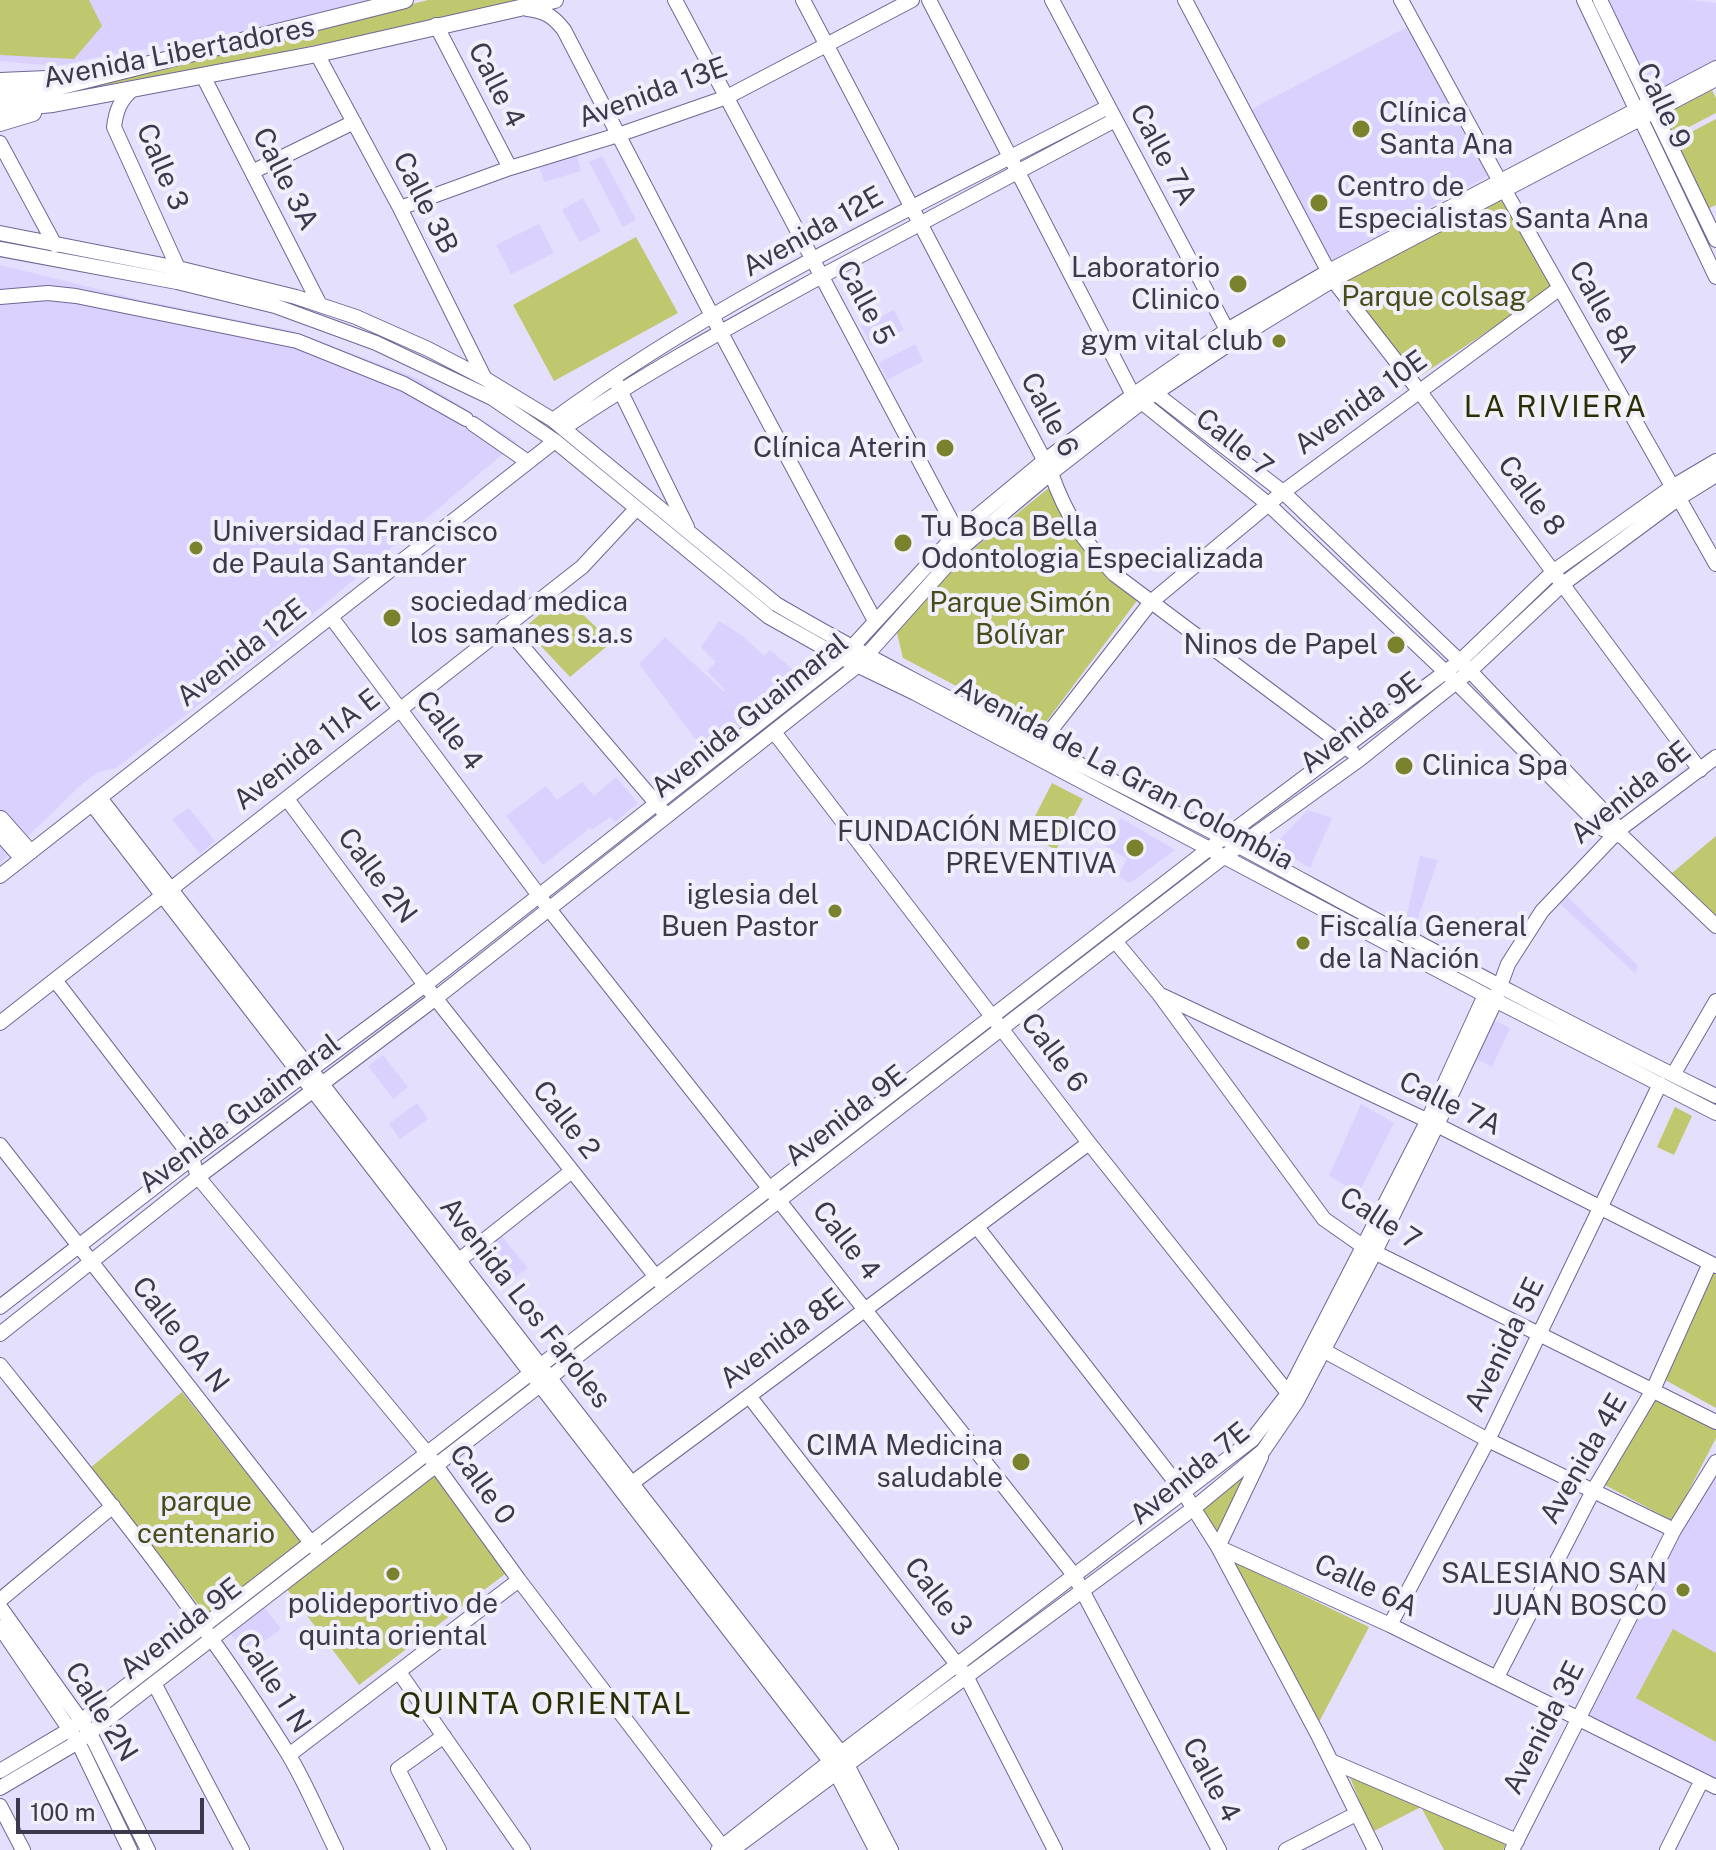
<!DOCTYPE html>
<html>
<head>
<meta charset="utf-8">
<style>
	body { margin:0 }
	#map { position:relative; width:1716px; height:1850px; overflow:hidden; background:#e5dffe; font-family:"Public Sans",sans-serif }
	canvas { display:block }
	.scale { position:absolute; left:16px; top:1798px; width:188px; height:36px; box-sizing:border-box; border:4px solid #3d394d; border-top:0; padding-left:10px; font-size:24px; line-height:28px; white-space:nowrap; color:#3d394d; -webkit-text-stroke:6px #f1f0fa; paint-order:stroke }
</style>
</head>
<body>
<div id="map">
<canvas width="1716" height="1850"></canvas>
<div class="scale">100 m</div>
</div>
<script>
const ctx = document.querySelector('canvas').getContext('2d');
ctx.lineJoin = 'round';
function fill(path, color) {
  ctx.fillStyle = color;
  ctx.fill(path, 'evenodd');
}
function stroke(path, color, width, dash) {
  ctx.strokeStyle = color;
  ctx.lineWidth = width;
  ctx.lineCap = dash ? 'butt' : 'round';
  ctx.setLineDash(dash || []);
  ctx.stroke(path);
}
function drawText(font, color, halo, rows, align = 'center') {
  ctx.font = font + ' "Public Sans",sans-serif';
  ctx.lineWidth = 8;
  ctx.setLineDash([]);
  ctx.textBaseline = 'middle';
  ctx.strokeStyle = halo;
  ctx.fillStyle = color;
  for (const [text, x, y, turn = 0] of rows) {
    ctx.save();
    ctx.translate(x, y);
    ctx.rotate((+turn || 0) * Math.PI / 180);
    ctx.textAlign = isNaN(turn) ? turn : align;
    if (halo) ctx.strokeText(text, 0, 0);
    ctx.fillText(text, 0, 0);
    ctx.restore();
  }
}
fill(new Path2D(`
	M0,0h369l-154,39 -108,16 -50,11 -57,-5z
	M1605,0h85l26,3v63l-66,33z
	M1409,26l80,149 -160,87 -81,-151z
	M576,151l5,20 -37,11 -6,-20z
	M602,156l34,64 -13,7 -34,-65z
	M583,198l18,33 -21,11 -18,-32z
	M539,224l15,29 -43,21 -15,-29z
	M0,265l142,35 151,31 124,47 100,64 -243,205 -158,121 -18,4 -17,13 -81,78z
	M894,310l10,20 -33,16 -10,-20z
	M915,344l8,17 -36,19 -8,-17z
	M719,621l24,15 21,20 6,-6 33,28 -97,75 -67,-89 26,-27 58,54h3l-19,-20 9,-9 -15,-15z
	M616,777l22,26 -23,19 -5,-5 -18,13 -2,-2 -47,37 -37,-49 40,-30 11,14 25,-18 12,14z
	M189,808l26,33 -15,13 -28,-35z
	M1308,810l24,8 -22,50 -37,-22z
	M1121,818l54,32 -45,33 -12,-7 9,-17 -22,-13z
	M1420,856l18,4 -21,61 -11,-2z
	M1565,894l73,72 -3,7 -77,-71z
	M1494,1020l16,8 -18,39 -17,-9z
	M383,1055l25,32 -15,12 -25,-33z
	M417,1103l11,16 -28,20 -11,-15z
	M1361,1104l33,19 -35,70 -30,-17z
	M501,1235l27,33 -18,13 -27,-33z
	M1716,1460v320l-132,-61z
	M259,1600l22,29 -35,26 -21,-29z`), '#dad1ff');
fill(new Path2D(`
	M0,0h89l13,26 -28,33 -74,-4z
	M428,0h108l-302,62 -162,29z
	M1712,90l4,8v15l-48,25 -10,-20z
	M1716,119v86l-13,6 -33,-68z
	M1503,194l52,93 -138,91 -76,-97z
	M636,237l42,76 -124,68 -41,-76z
	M1051,486l37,61 57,43 -105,140 -137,-72 -7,-29 69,-73z
	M562,595l50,47 -42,35 -46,-49z
	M1052,783l31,16 -27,51 -30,-16z
	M1716,836v80l-44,-43z
	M1675,1107l17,9 -18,39 -17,-8z
	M1716,1264v144l-60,-33z
	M1652,1384l64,34v20l-43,83 -72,-38z
	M182,1392l120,151 -94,74 -118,-149z
	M428,1463l81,108 -150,114 -81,-108z
	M1248,1472l-31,61 -16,-25z
	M1230,1560l139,67 -52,99z
	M1673,1629l43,24v89l-80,-44z
	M1349,1775l159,65 -5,10h-59l-23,-43 -49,25z`), '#bfc86f');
const minor = new Path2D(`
	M675,0l286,539
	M803,0l248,473c16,45 31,65 63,101l238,178
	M929,0l204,395 135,109 188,178 147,147 20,8
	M1052,0l175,330
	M1185,0l148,280 87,112 280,378
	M1401,0l103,189 212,375
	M1584,0l132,277
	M1600,0l116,240
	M527,9c18,2 26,7 37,21l156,301 155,290
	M436,25l74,143
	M317,54l83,154 84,169
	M203,76l117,229
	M133,89c-13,11 -17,22 -19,38l64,141
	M0,143l55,102
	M252,172l102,-50
	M400,208l110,-40 108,-33 109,-38 185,-97
	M0,233l178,35 118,29 60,20 72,32 56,29 69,42 223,184c145,85 298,155 446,233 164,88 327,178 494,259
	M0,249l177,33 98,24 101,37 116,55 63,43 214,176 73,41 73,35 570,302 231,118
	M0,297l48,-4 28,3 221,45 107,43 62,35
	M617,384l70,143
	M1155,393l128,99 187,179 142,149 11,17 93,89
	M553,420c171,-126 367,-215 555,-313
	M473,424l55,38
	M564,428c82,-56 169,-103 256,-151 98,-53 197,-104 295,-157
	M331,617l218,292 525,666 145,275
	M505,626l157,184
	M774,732l315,411 203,255
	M1040,744l111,-142 132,-110 277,-204
	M100,798l741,955 50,97
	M287,799l138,186 235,297
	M92,804l738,957 46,89
	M1,818l30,34
	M0,834l22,25
	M0,876l555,-435
	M1115,941l44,53 165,225 40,28 352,175
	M55,980l137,178 6,19 229,276 92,127 206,270
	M1163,996l274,129 279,141
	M0,1023l582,-456 55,-59
	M1673,1075l43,-74
	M0,1145l315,403
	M977,1227l207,266 34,54 100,188 57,115
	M453,1265l119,-94
	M0,1307l192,-149 233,-173 417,-327 115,-125 87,-72 89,-66 94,-65 102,-59 387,-203
	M0,1334l198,-157 238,-179 421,-332 107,-120 87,-73 91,-71 90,-60 101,-62 383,-201
	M1319,1348l169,92 186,90
	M0,1365c101,126 202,250 287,387 19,31 33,66 49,98
	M749,1396l217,280 89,174
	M624,1489l465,-346
	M1218,1547l172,78 326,162
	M1218,1547l43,-90
	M0,1600l113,-94
	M0,1607l90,126 58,117
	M1390,1625l98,-185 172,-356
	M0,1627l78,115 52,108
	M399,1672l124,178
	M1497,1677l96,-186 60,-101 57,-127
	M154,1683l88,167
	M289,1755l230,-175
	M1331,1761l186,80
	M0,1771l69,-41 1141,-882 250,-187 94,-90 118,-84 44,-26
	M0,1788l78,-46 1147,-886 135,-97 110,-88 93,-87 116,-86 37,-23
	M0,1806l23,44
	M439,1850l-41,-81 46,-33
	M718,1850l123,-97 411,-313 35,-45 140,-273 58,-127
	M732,1850l462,-342 69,-57 34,-50 78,-149 62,-127 55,-117 16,-44 34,-53 78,-82 96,-72
	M1286,1850l70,-36
	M1512,1850l162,-320 42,-68
	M1667,1850l35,-70`);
const major = new Path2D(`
	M0,81l47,-2
	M0,95l50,-6 355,-89
	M0,109l53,-5 264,-50 238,-54
	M0,123l33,-10`);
stroke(minor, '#716794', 16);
stroke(major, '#716794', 18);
stroke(minor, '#fff', 14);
stroke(major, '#fff', 16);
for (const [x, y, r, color] of [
	[1361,129,10,"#7b822d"],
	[1319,203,10,"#7b822d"],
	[1238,284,10,"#7b822d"],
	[1279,341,8,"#7b822d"],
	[945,448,10,"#7b822d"],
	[903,543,10,"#7b822d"],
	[196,548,8,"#7b822d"],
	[392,618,10,"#7b822d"],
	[1396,645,10,"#7b822d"],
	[1404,766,10,"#7b822d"],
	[1135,848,10,"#7b822d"],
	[835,911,8,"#7b822d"],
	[1303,943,8,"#7b822d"],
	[1021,1462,10,"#7b822d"],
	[393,1574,8,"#7b822d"],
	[1683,1590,8,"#7b822d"]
]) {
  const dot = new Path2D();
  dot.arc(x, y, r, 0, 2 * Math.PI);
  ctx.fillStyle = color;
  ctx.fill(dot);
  stroke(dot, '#f1f0fa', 3);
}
drawText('28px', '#3d394d', '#f1f0fa', [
	["Avenida Libertadores",179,53,-11],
	["Calle 4",496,85,63],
	["Avenida 13E",653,93,-20],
	["Calle 9",1663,106,65],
	["Calle 7A",1163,155,62],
	["Calle 3",162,167,67],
	["Calle 3A",285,179,63],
	["Calle 3B",425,203,63],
	["Avenida 12E",813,232,-29],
	["Calle 5",865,303,62],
	["Calle 8A",1603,312,61],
	["Avenida 10E",1361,403,-36],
	["Calle 6",1049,415,62],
	["Calle 7",1234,443,39],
	["Calle 8",1531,496,53],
	["Avenida 12E",242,653,-38],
	["Avenida Guaimaral",750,716,-39],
	["Avenida 9E",1361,723,-38],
	["Calle 4",449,731,53],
	["Avenida 11A E",307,750,-38],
	["Avenida de La Gran Colombia",1124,774,28],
	["Avenida 6E",1631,793,-39],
	["Calle 2N",377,876,53],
	["Calle 6",1054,1053,53],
	["Calle 7A",1450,1104,26],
	["Avenida Guaimaral",240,1114,-37],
	["Avenida 9E",846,1116,-38],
	["Calle 2",566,1120,52],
	["Calle 7",1380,1219,33],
	["Calle 4",846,1241,52],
	["Avenida Los Faroles",525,1303,52],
	["Calle 0A N",180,1335,52],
	["Avenida 8E",782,1339,-37],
	["Avenida 5E",1505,1345,-64],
	["Avenida 4E",1584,1459,-60],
	["Avenida 7E",1190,1474,-39],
	["Calle 0",482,1485,54],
	["Calle 6A",1366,1586,25],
	["Calle 3",938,1597,52],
	["Avenida 9E",181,1629,-38],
	["Calle 1 N",273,1683,57],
	["Calle 2N",101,1712,58],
	["Avenida 3E",1544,1728,-63],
	["Calle 4",1211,1780,62]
]);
drawText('28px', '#3d394d', '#f1f0fa', [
	["Clínica",1379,113,"left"],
	["Santa Ana",1379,145,"left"],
	["Centro de",1337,187,"left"],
	["Especialistas Santa Ana",1337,219,"left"],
	["Laboratorio",1220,268],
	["Clinico",1220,300],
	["gym vital club",1263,341],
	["Clínica Aterin",927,448],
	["Tu Boca Bella",921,527,"left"],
	["Odontologia Especializada",921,559,"left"],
	["Universidad Francisco",212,532,"left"],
	["de Paula Santander",212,564,"left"],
	["sociedad medica",410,602,"left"],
	["los samanes s.a.s",410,634,"left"],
	["Ninos de Papel",1378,645],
	["Clinica Spa",1422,766,"left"],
	["FUNDACIÓN MEDICO",1117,832],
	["PREVENTIVA",1117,864],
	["iglesia del",819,895],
	["Buen Pastor",819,927],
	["Fiscalía General",1319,927,"left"],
	["de la Nación",1319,959,"left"],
	["CIMA Medicina",1003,1446],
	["saludable",1003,1478],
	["SALESIANO SAN",1667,1574],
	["JUAN BOSCO",1667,1606],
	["polideportivo de",393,1604,"center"],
	["quinta oriental",393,1636,"center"]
], 'right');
drawText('28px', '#484c19', '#f1f0fa', [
	["Parque colsag",1434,297],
	["Parque Simón",1020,603],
	["Bolívar",1020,635],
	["parque",206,1502],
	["centenario",206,1534]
]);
ctx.letterSpacing = '2px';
drawText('30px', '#2c2f05', '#f1f0fa', [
	["LA RIVIERA",1556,408],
	["QUINTA ORIENTAL",546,1705]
]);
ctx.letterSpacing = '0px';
</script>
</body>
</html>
